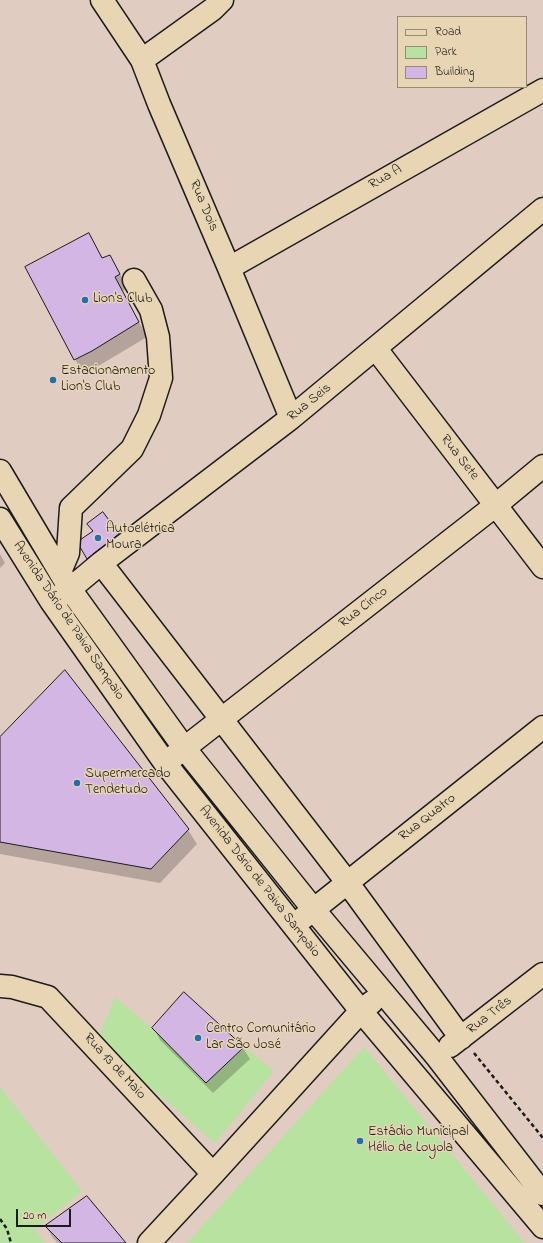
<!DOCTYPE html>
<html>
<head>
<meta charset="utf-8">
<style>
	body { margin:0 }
	#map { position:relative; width:543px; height:1243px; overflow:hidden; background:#e1ccc2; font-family:"Indie Flower",sans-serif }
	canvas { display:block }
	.legend { position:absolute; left:397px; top:16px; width:130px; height:72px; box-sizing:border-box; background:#e7d5b3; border:1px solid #968b77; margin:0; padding:5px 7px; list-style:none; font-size:12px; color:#1c1c1c }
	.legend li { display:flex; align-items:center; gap:8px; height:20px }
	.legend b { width:20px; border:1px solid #968b77 }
	.scale { position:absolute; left:16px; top:1209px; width:55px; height:18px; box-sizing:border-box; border:2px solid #1c1c1c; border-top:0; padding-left:5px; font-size:12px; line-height:14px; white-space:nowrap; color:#1c1c1c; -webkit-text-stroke:3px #e7d5b3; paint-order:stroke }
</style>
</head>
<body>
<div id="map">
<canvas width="543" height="1243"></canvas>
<ul class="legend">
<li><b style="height:5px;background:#e7d5b3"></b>Road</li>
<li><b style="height:11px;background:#b8e29f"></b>Park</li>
<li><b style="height:11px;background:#d3b6e4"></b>Building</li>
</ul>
<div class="scale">20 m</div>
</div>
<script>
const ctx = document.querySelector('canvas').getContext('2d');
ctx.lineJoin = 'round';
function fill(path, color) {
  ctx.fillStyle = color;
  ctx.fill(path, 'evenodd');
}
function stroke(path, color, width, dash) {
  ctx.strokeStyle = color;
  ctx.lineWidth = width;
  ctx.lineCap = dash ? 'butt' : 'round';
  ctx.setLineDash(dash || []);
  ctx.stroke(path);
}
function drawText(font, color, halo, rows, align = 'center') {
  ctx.font = font + ' "Indie Flower",sans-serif';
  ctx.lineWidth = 3;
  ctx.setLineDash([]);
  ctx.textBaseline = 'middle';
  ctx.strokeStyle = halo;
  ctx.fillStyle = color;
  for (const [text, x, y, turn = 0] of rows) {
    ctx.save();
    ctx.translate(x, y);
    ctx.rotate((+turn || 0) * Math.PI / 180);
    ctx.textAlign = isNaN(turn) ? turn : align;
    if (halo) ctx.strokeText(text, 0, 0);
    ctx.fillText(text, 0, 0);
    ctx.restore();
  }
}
fill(new Path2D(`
	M115,997l37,31 54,54 38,-35 27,21 2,4 -58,71 -118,-102z
	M364,1047l161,196h-338z
	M0,1087l82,104 -47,38 10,14h-45z`), '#b8e29f');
fill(new Path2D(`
	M102,260l16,10 10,19 -6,2 25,46 -47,28 -17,9 -8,-15z
	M88,524l30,10 4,8 -30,24 -14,-24 15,-10z
	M0,554l5,9 -5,5z
	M0,738l188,92 9,14 -37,39 -160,-29z
	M154,1028l89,20 7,11 -37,34 -53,-53z
	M46,1227l78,16h-66l-5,-5z`), '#0003');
const building = new Path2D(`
	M89,233l13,25 8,-3 10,19 -5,3 24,45 -47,29 -18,9 -49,-93z
	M103,512l16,22 -32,25 -10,-17 16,-11 -6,-7z
	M65,670l124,159 -38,40 -151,-27v-105z
	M184,992l60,55 -38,36 -54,-55z
	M87,1196l39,47h-64l-17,-17z`);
fill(building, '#d3b6e4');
stroke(building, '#1c1c1c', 1);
const minor = new Path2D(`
	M102,0l40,60 17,44 70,164 62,150
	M142,60l71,-51 9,-9
	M229,268l314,-178
	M376,349l167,218
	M0,471l70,118 115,160 129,161 123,147 106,137
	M0,519l51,82 114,162 196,248 182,216
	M101,563l246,319 114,156
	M60,572l8,-19 3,-45 61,-59 17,-34 12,-37 -3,-41 -7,-27 -17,-30
	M58,597l12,-8 31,-26 190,-145 252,-209
	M173,757l323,-252 47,-39
	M303,918l240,-191
	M0,986l12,1 36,10 165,177
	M450,1046l93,-72
	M149,1243l64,-69 148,-163 11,-9`);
stroke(minor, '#1c1c1c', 25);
stroke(new Path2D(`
	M474,1053l69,85
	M0,1219l7,10 4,14`), '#1c1c1c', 2.5, [4, 3]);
stroke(minor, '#e7d5b3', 22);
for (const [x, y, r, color] of [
	[85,300,4,"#1f6fb2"],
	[53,380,4,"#1f6fb2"],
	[98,538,4,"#1f6fb2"],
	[77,783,4,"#1f6fb2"],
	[198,1038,4,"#1f6fb2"],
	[360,1141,4,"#1f6fb2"]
]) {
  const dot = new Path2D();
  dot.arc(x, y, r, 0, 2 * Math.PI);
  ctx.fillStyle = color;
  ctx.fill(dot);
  stroke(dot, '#e7d5b3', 1.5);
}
drawText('14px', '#1c1c1c', '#e7d5b3', [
	["Rua A",386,178,-30],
	["Rua Dois",203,206,67],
	["Rua Seis",310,403,-39],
	["Rua Sete",459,458,52],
	["Rua Cinco",364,608,-38],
	["Avenida Dário de Paiva Sampaio",68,621,56],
	["Rua Quatro",428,818,-38],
	["Avenida Dário de Paiva Sampaio",259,882,52],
	["Rua Três",490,1016,-38],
	["Rua 13 de Maio",114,1067,47]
]);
drawText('14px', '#1c1c1c', '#e7d5b3', [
	["Lion's Club",93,300],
	["Estacionamento",61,372],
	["Lion's Club",61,388],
	["Autoelétrica",106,530],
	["Moura",106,546],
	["Supermercado",85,775],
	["Tendetudo",85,791],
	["Centro Comunitário",206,1030],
	["Lar São José",206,1046],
	["Estádio Municipal",368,1133],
	["Hélio de Loyola",368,1149]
], 'left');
</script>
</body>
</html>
